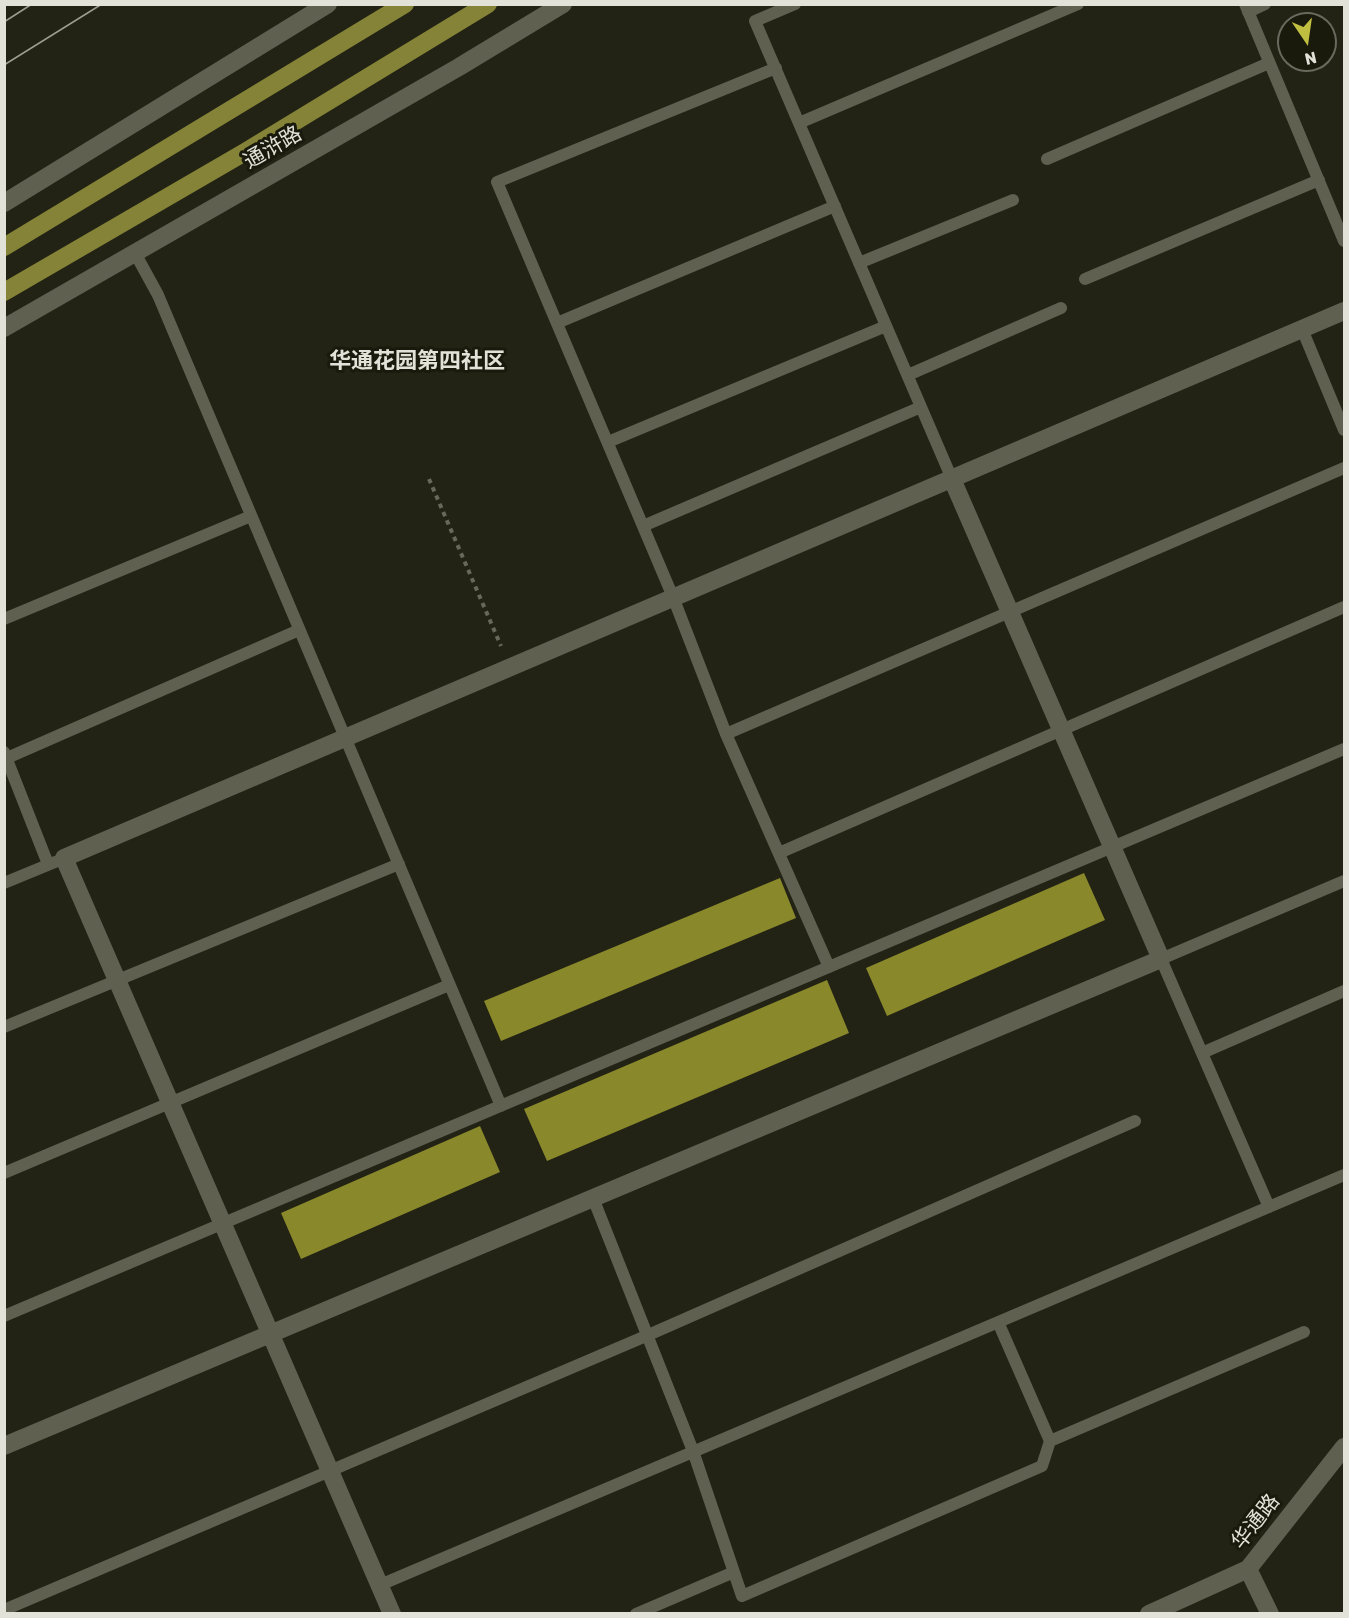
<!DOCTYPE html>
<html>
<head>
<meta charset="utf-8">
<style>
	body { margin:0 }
	#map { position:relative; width:1349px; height:1618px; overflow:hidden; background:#222215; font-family:Rubik,sans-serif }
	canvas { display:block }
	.frame { position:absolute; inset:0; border:6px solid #e2e2d9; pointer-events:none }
	.north { position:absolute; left:1277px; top:12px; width:60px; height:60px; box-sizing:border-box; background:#19190c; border:2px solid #69695e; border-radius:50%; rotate:167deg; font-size:16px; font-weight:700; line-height:24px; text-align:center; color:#e2e2d9 }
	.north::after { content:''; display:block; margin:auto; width:21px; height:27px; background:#c0be41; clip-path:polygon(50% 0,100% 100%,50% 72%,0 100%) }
</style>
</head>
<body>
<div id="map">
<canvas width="1349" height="1618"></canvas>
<div class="frame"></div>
<div class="north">N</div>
</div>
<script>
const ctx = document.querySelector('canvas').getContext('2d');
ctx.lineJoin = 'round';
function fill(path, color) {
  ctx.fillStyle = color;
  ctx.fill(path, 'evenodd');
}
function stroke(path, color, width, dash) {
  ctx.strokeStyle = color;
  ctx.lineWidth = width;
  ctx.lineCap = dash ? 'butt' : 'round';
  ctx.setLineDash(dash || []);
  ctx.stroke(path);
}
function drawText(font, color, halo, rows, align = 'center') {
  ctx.font = font + ' Rubik,"Noto Sans SC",sans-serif';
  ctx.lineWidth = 6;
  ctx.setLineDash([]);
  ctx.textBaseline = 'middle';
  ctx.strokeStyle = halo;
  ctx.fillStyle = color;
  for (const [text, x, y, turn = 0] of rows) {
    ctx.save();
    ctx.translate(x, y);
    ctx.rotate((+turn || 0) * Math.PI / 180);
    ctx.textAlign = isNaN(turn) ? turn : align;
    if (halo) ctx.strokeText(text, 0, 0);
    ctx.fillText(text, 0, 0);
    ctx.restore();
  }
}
fill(new Path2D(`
	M1084,873l21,47 -218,96 -21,-48z
	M780,878l16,40 -295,123 -17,-40z
	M827,980l22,53 -302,128 -23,-52z
	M480,1126l20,46 -199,87 -20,-46z`), '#89882b');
stroke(new Path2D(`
	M429,479l72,167`), '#67675b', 4, [4.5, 4.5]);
stroke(new Path2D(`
	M795,4l-40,17 197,458
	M1245,4l99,237
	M1248,12l17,-8
	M776,68l-279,114 176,415 53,137 103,233
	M799,123l279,-119
	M1047,159l222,-96
	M135,253l23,42 343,811
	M859,263l154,-63
	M1085,279l234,-99
	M557,323l278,-117
	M1302,329l42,101
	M908,375l153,-67
	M608,442l278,-116
	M643,526l278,-119
	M4,619l247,-103
	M726,734l618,-266
	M4,752l44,112
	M7,758l292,-128
	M779,853l565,-246
	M4,883l51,-21
	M4,1027l395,-163
	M1202,1053l142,-62
	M4,1173l445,-188
	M593,1198l100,253 49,145 300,-130 8,-25 -52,-119
	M1269,1207l-108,-248 183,-78
	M4,1316l1340,-567
	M1050,1441l254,-109
	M380,1585l964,-410
	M4,1610l642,-274 489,-215
	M636,1614l98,-42`), '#606051', 12);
stroke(new Path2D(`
	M4,1446l1157,-487 -209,-480
	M392,1614l-328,-756 1280,-547`), '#606051', 18);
stroke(new Path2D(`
	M1248,1569l22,45
	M1149,1614l99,-45 96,-122`), '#606051', 18);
stroke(new Path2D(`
	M4,203l324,-199
	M4,328l455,-261 104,-63`), '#606051', 18);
stroke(new Path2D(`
	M4,247l401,-243
	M4,292l241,-140 243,-148`), '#848337', 18);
stroke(new Path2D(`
	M4,22l28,-18
	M4,65l98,-61`), '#9c9c91', 1.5);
drawText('21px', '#e2e2d9', '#19190c', [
	["通浒路",273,148,-30],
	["华通路",1256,1522,-52]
]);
drawText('bold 22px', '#e2e2d9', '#19190c', [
	["华通花园第四社区",417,362]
]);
</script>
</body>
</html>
